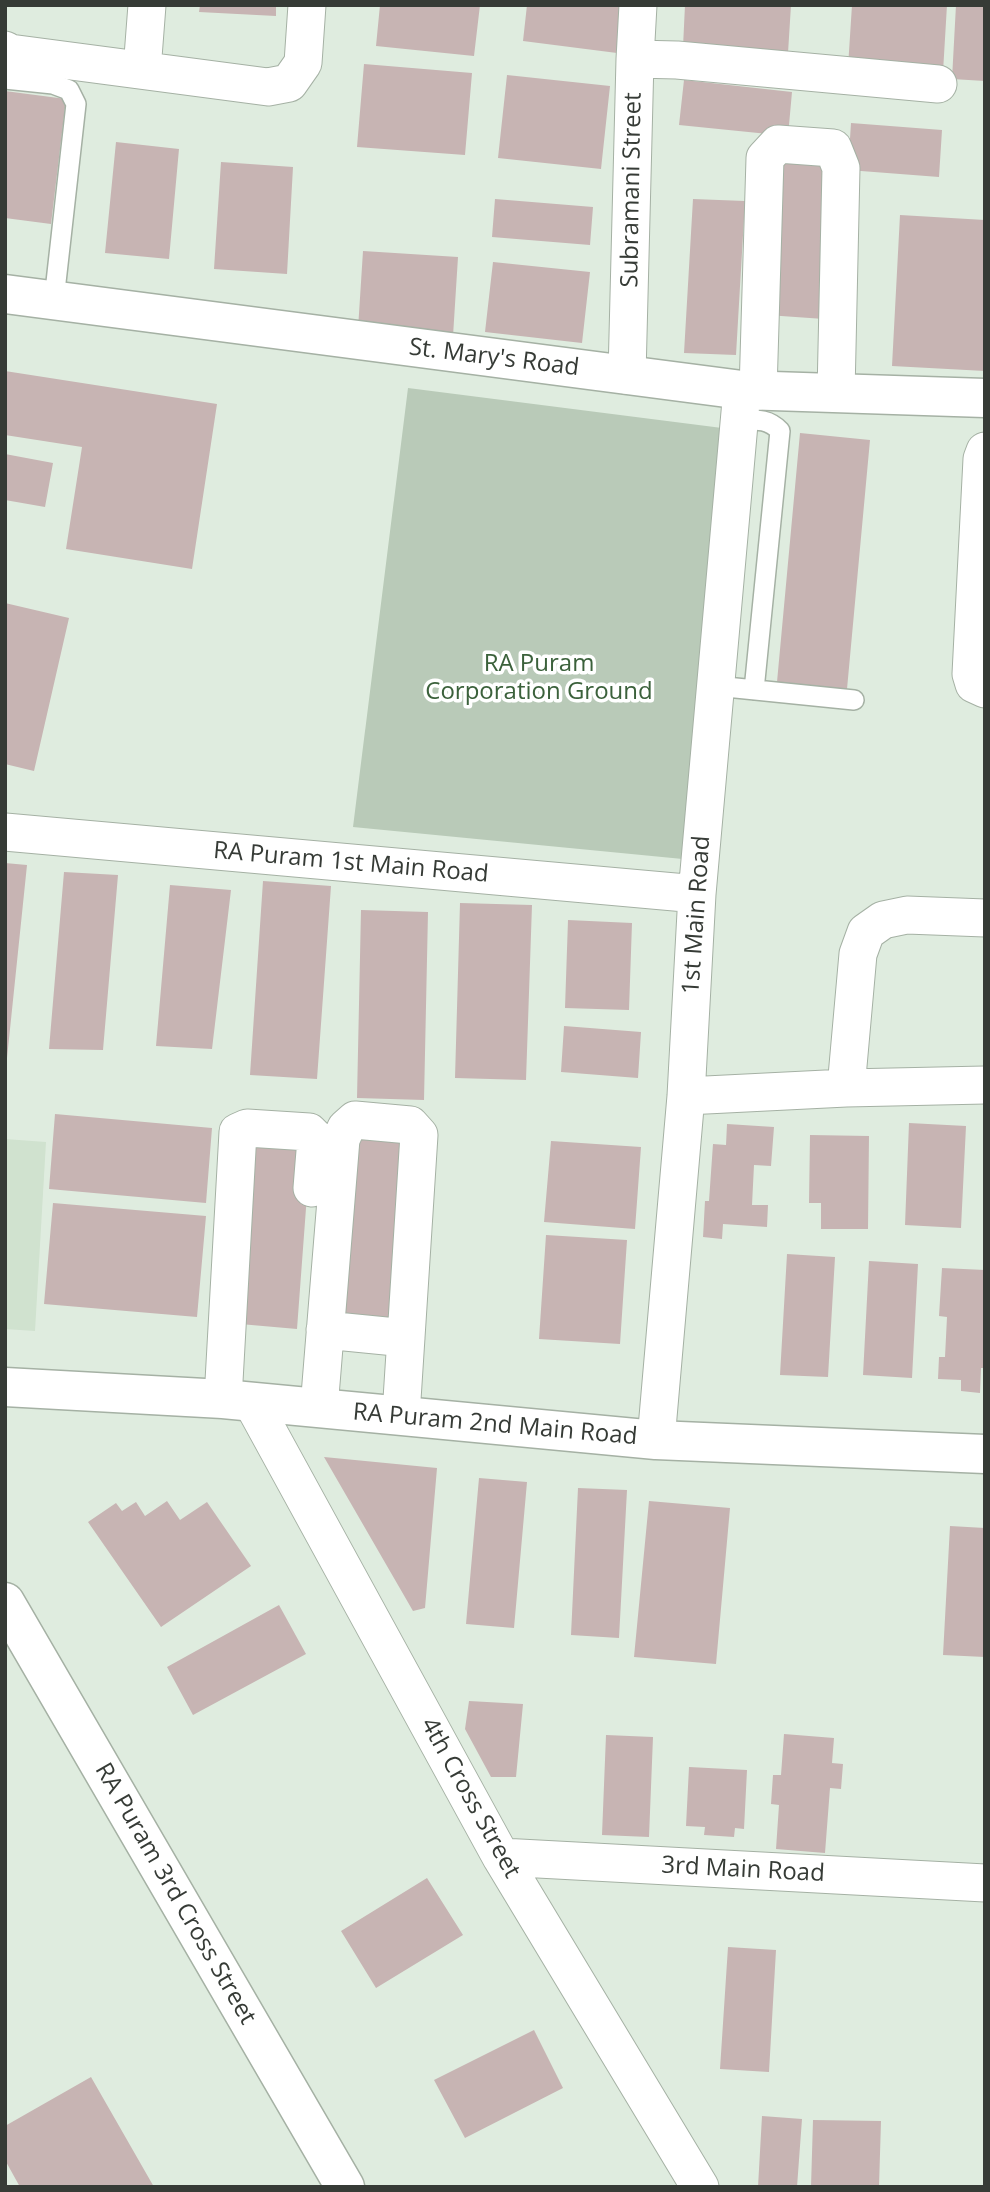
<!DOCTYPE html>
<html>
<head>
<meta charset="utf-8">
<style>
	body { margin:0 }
	#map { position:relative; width:990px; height:2192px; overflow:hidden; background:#dfecdf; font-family:"Open Sans",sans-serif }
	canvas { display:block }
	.frame { position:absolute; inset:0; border:7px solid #363b36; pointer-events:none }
</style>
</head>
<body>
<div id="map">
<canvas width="990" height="2192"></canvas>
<div class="frame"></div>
</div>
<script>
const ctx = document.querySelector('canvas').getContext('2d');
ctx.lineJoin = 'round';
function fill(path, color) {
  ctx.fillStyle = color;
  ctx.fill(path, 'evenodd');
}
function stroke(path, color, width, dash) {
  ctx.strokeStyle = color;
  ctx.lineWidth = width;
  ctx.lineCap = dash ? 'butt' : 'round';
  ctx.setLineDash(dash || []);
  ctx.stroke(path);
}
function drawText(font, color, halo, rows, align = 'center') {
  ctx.font = font + ' "Open Sans",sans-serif';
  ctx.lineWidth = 7;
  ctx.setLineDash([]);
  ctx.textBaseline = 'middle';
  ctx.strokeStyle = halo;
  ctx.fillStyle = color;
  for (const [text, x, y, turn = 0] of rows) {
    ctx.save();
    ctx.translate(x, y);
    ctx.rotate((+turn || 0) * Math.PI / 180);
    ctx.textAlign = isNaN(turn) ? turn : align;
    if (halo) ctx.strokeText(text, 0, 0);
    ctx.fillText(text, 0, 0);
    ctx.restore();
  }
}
fill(new Path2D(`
	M5,1139l41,3 -11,189 -30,-2z`), '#d0e2cf');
fill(new Path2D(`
	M408,388l314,40 -29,432 -340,-33z`), '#b9cab8');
fill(new Path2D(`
	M200,5h76v11l-77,-4z
	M380,5h100l-6,51 -98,-10z
	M527,5h95l-5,48 -94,-12z
	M685,5h106l-3,48 -105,-6z
	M852,5h95l-4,67 -95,-5z
	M956,5h29v76l-33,-2z
	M364,64l108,9 -7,82 -108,-8z
	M507,75l103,11 -9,83 -103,-11z
	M684,80l108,12 -4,44 -109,-11z
	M5,91l61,8 -15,125 -46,-6z
	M851,123l91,7 -3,47 -91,-7z
	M116,142l63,7 -10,110 -64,-6z
	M776,155l57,3 -9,161 -57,-4z
	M221,162l72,5 -6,107 -73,-5z
	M495,199l98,8 -3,38 -98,-8z
	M693,199l52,2 -9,154 -52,-2z
	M900,215l85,5v151l-93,-5z
	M363,251l95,6 -5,79 -95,-7z
	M493,262l97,10 -8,71 -97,-11z
	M5,371l212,33 -25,165 -126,-20 16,-102 -77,-12z
	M800,433l70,7 -23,249 -70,-7z
	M5,454l48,9 -8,44 -40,-7z
	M5,603l64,15 -35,153 -29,-7z
	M5,863l22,2 -20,193h-2z
	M64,872l54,3 -15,175 -54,-1z
	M263,881l68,5 -14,193 -67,-4z
	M170,885l61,5 -19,159 -56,-3z
	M460,903l72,2 -6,175 -71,-2z
	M361,910l67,2 -4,188 -67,-2z
	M568,920l64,3 -3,87 -64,-2z
	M564,1026l77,6 -3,46 -77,-6z
	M55,1114l157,14 -6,75 -157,-14z
	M909,1123l57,3 -5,102 -56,-3z
	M727,1124l47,3 -3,39 -17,-1 -2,40h16l-1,22 -44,-3 -1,15 -19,-2 2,-36h4l4,-57 13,1z
	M351,1128l61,5 -14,185 -60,-5z
	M810,1135l59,1 -1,93h-47v-26h-12z
	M254,1137l57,4 -14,188 -57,-5z
	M551,1141l90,6 -6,82 -91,-7z
	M53,1203l153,13 -9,101 -153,-13z
	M546,1235l81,5 -7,104 -81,-5z
	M787,1254l48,3 -7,120 -48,-2z
	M869,1261l49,3 -6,114 -49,-3z
	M942,1268l43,2v98h-4l-1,25 -19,-2v-11l-23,-1 1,-22h6l2,-40 -8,-1z
	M324,1457l113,11 -12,140 -12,3z
	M479,1478l48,4 -13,146 -48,-4z
	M578,1488l49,2 -8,148 -48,-3z
	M167,1501l13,19 27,-18 44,64 -90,61 -73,-105 28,-19 6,8 14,-9 9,14z
	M649,1501l81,7 -14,156 -82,-7z
	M950,1526l35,2v129l-42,-2z
	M279,1605l27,49 -113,61 -26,-48z
	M469,1701l54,3 -7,73h-25l-26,-48z
	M784,1734l50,4 -2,25 11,1 -2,25 -11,-1 -5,65 -49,-4 3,-44 -8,-1 2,-29h8z
	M606,1735l47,2 -4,100 -47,-2z
	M689,1767l58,3 -3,59 -9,-1 -1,9 -30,-2 1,-8 -19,-1z
	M427,1878l36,57 -87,53 -35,-57z
	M728,1947l48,3 -7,122 -49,-3z
	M534,2030l29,58 -98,50 -31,-58z
	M91,2077l63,110h-134l-15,-27v-34z
	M762,2116l40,3 -5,68h-39z
	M813,2120l68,1 -2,66h-68z`), '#c7b4b3');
const lane = new Path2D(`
	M5,79l48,5 16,6 7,14 -22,196
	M739,420c16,0 29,-2 41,11l-26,259
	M716,686l138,14`);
const street = new Path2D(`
	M5,50l5,3 258,34 21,-4 14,-20 4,-58
	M635,59l42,1 261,24
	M142,70l5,-65
	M627,375l8,-316 3,-54
	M758,391l7,-233 13,-14 55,4 8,20 -5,225
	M985,451l-3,8 -11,215 3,10 11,5
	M5,832l692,62
	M846,1088l12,-134 8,-22 17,-12 24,-5 78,3
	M686,1096l160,-8 139,-3
	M325,1330l81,8
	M223,1399l15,-267 9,-4 62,4 7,7 -4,49
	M252,1402l249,455 199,330
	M319,1408l22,-269 5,-11 9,-8 55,5 9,10 -18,280
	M656,1440l30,-344 11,-202 45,-504
	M501,1857l484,26`);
const secondary = new Path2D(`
	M5,294l737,96 243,8
	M5,1387l218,12 433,41 329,14
	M5,1602l340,585`);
stroke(lane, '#a5b1a4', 22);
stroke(street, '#a5b1a4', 39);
stroke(secondary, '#a5b1a4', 41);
stroke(lane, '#fff', 19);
stroke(street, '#fff', 37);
stroke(secondary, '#fff', 38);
drawText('24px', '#363b36', '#fff', [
	["Subramani Street",632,190,-89],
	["St. Mary's Road",494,358,7],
	["RA Puram 1st Main Road",351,863,5],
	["1st Main Road",697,915,-86],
	["RA Puram 2nd Main Road",495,1425,5],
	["4th Cross Street",470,1798,61],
	["3rd Main Road",743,1870,3],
	["RA Puram 3rd Cross Street",175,1894,60]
]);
drawText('24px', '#3b613b', '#fff', [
	["RA Puram",539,664],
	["Corporation Ground",539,692]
]);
</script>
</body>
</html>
